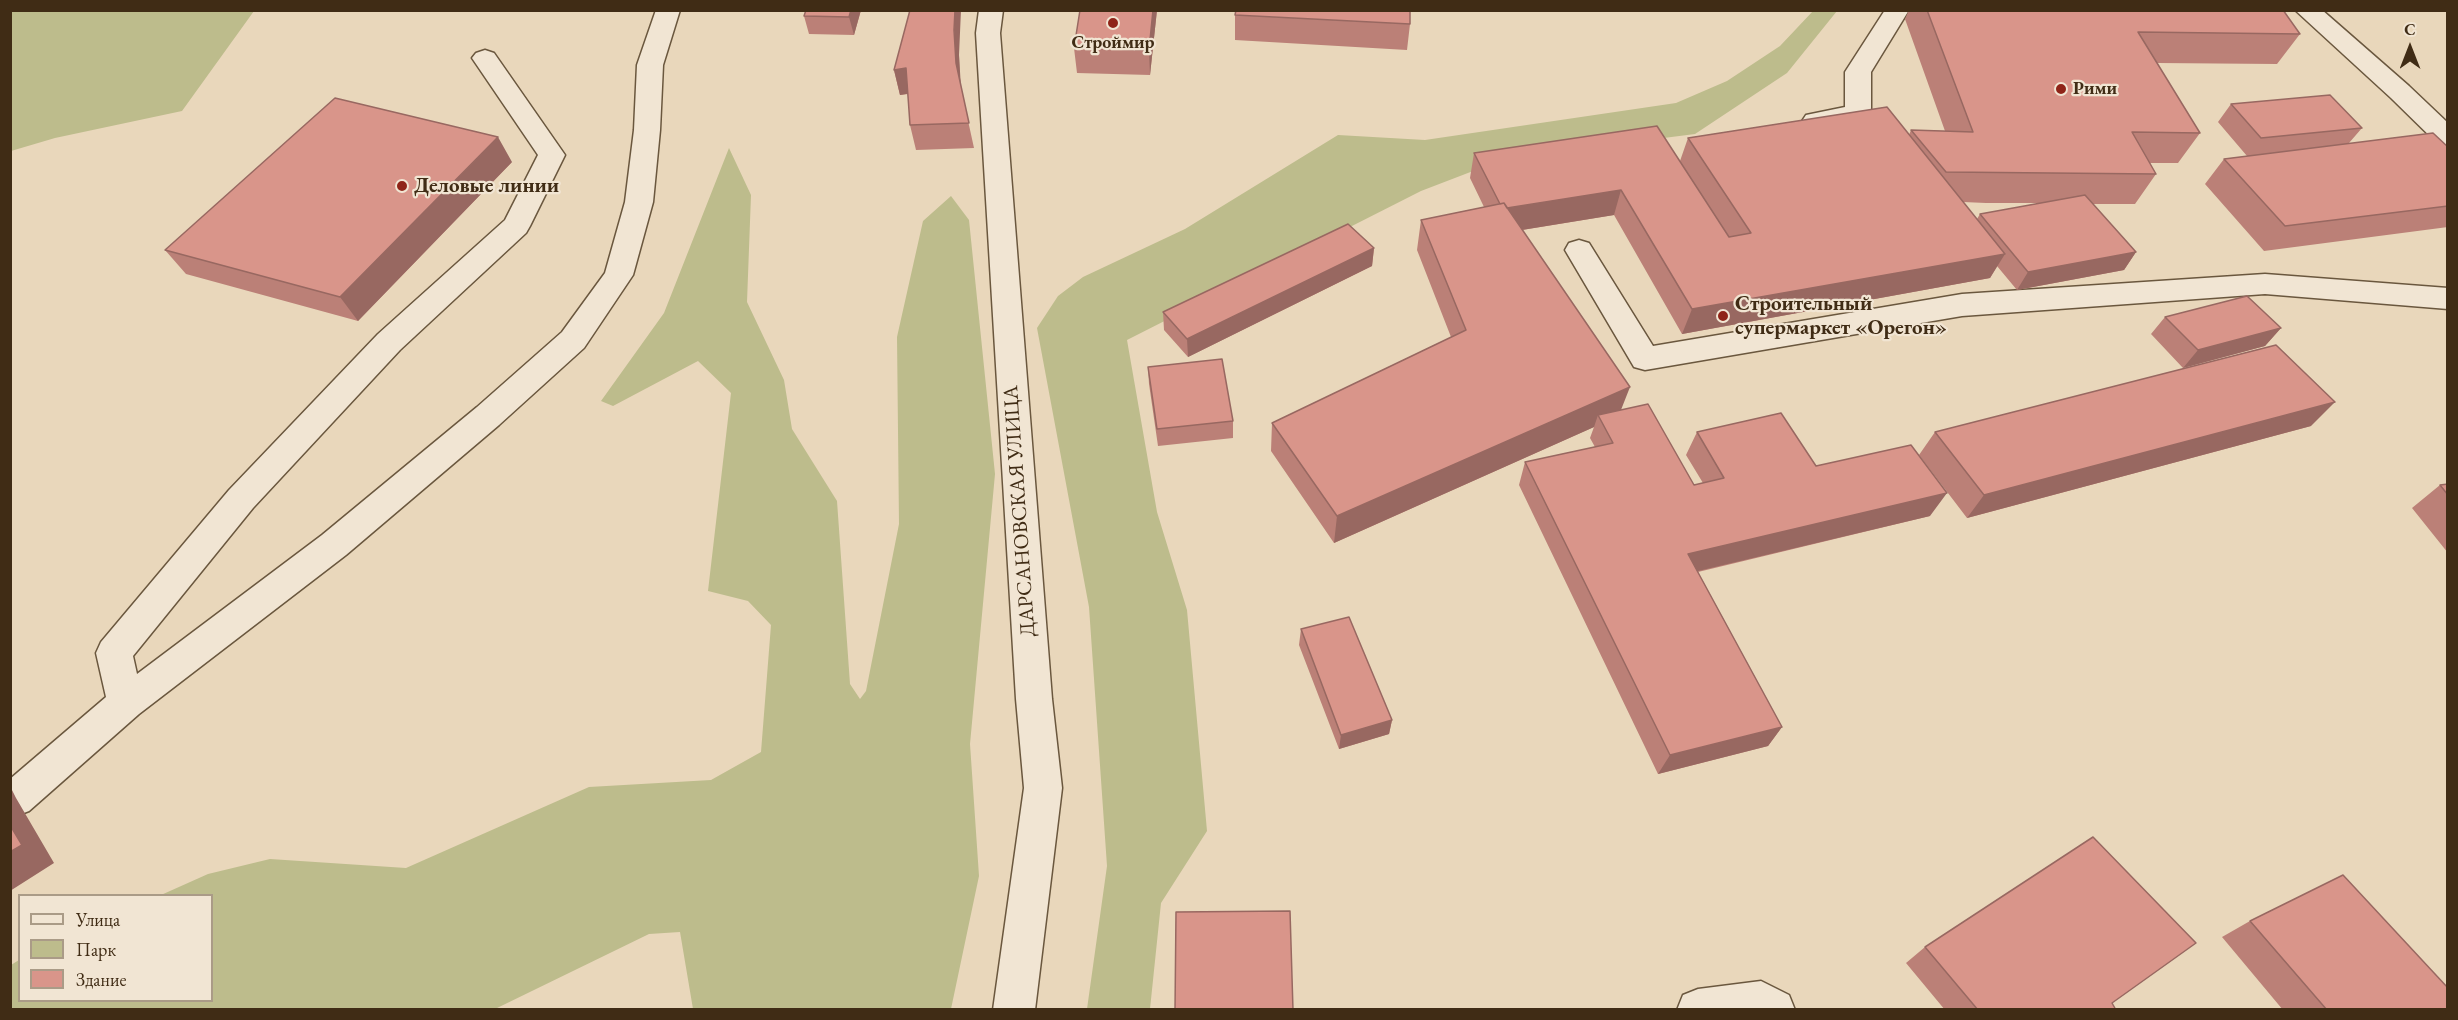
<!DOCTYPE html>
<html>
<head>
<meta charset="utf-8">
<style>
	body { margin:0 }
	#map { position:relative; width:2458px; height:1020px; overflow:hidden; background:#e9d7bb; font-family:"EB Garamond",serif }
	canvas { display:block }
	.frame { position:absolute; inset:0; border:12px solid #402c15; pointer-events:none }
	.legend { position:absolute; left:18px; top:894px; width:195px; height:108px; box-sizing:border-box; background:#f1e5d3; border:2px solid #aa9b87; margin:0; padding:8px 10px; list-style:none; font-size:18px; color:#402c15 }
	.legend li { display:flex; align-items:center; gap:12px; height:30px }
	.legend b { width:30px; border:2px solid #aa9b87 }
	.north { position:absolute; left:2380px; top:18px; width:60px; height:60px; -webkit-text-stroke:4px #f1e5d3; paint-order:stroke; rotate:0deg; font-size:16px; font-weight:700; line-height:24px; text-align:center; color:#402c15 }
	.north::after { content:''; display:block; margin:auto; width:21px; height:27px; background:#402c15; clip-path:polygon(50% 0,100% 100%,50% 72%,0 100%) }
</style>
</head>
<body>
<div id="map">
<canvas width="2458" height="1020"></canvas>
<div class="frame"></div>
<ul class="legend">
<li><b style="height:8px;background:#f1e5d3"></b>Улица</li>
<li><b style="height:16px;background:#bdbc8c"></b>Парк</li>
<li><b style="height:16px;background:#d9958a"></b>Здание</li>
</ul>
<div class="north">С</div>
</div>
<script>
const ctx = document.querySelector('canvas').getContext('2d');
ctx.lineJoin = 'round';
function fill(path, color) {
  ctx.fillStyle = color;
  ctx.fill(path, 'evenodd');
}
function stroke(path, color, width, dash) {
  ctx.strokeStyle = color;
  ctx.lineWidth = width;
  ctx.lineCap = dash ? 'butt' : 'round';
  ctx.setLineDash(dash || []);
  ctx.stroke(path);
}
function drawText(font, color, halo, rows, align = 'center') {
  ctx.font = font + ' "EB Garamond",serif';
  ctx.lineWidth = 4.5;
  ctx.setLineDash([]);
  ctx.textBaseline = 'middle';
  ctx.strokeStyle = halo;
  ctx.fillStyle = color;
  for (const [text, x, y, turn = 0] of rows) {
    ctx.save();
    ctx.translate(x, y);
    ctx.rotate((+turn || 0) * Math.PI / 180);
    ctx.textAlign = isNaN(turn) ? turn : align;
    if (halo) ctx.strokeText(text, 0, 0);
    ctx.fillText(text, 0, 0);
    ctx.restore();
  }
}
fill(new Path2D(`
	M11,10h243v1l-72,100 -127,27 -44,13z
	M1813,11h24l-50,62 -92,61 -188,24 -86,33 -294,149 30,172 30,98 20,221 -46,72 -11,106h-63l20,-143 -18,-259 -52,-279 21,-32 25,-19 102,-48 153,-94 87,5 251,-37 51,-22 53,-35z
	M729,148l22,47 -4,107 37,78 8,49 45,72 13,183 10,15 6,-8 33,-167 -2,-187 26,-116 28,-25 18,24 26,254 -25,270 9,132 -28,133h-258l-13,-77 -31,2 -154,75h-484v-44l8,-5 1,40h192v-104l-51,-1 47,-21 62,-15 136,9 183,-81 122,-7 50,-28 10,-127 -23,-24 -40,-10 23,-198 -33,-32 -85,45 -12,-5 63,-88z`), '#bdbc8c');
const minor = new Path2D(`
	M656,10h24l-17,55 -3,65 -7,72 -20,73 -49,73 -85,77 -153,130 -207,159 -110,97 -13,5 -6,-2v-35l96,-82 -10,-44 5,-11 128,-152 149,-156 127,-114 33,-65 -66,-97 4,-5 9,-3 9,3 71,102 -35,71 -4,7 -126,117 -147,158 -120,148 4,18 185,-139 155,-128 85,-75 43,-59 20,-71 9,-72 3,-65z
	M979,10h24l-3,23 52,666 10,89 -27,222h-42l31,-222 -8,-89 -40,-666z
	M1885,10h24l-38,62v41l-4,6 -52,10 -9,-2 -4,-6 4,-6 39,-8v-35z
	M2295,10h27l87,76 39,37v24l-9,-2 -48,-47z
	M1579,240l10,3 64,103 309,-52 303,-20 183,14v21l-183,-15 -303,22 -317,54 -11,-3 -69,-117 4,-7z
	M1761,981l28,14 6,15h-118l6,-15 15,-6z`);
stroke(minor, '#6a573e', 3);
fill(minor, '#f1e5d3');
fill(new Path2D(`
	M861,10l-7,25 -45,-1 -5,-18z
	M1080,10h77l-7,65 -73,-2 -3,-25z
	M1909,10h374l17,24 -23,30 -120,-1 43,70 -22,30h-28l6,11 -21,30h-42l43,48 -12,18 -107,20 -20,-24 -7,12 -308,56 -68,-119 -92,15 99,180 73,75 9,-2 -17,-28 11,-23 119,34 114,50 -232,56 84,155 -14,19 -110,28 -139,-289 6,-23 70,-15 -5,-9 4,-11 -260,116 -63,-92 1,-28 179,-86 -34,-87 4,-30 63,-13 -14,-29 4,-25 206,8 8,-23 221,-3 2,-5 34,1 -40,-112zM1963,202l23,1h56l-62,11 -3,5z
	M1235,15l175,9 -3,26 -172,-10z
	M959,55l1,29 14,64 -58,2 -6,-25 -2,-31 -8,1 -6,-25z
	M2231,104l131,24 -13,15 99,4v80l-184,24 -59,-67 19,-25 23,-3 -29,-34z
	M512,162l-154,159 -172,-47 -21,-24z
	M1374,248l-2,18 -184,91 -24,-27 -1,-18z
	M2165,317l116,11 -16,18 -82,22 -32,-34z
	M1148,367l85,54v17l-75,8 -9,-62z
	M2311,426l-344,92 -48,-63 16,-23z
	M2448,484v69l-36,-45 28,-23z
	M1301,629l91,91 -3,14 -50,15 -40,-104z
	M2250,921l198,89h-165l-61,-73z
	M1925,947l191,63h-171l-39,-47z`), '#bb8077');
fill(new Path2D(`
	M851,10h10l-7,25 -5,-18z
	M955,10h6l-2,45 2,33 -5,-25 -2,-33z
	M1153,10h4l-7,65 -1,-25z
	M906,68l6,25 -12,2 -6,-25z
	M498,137l14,25 -154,159 -18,-24z
	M1621,190l-7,25 -117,19 5,-25z
	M1374,248l-2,18 -184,91 -1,-18z
	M2136,252l-12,18 -107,20 11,-18z
	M2005,254l-15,24 -308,56 10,-25z
	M2281,328l-16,18 -82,22 15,-18z
	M1630,387l-11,28h-21l-4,12 -260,116 3,-27z
	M2335,402l-24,24 -344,92 17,-23z
	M1947,493l-17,23 -253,60 11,-22z
	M1392,720l-3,14 -50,15 2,-14z
	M1782,727l-14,19 -110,28 12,-19z
	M10,786l6,12 38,65 -44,28z`), '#986861');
const building = new Path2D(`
	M806,10h45l-2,7 -45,-1z
	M910,10h45l-1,20 2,33 13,60 -59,2 -4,-57 -12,2z
	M1080,10h73l-4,40 -75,-2z
	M1236,10h174v14l-175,-9z
	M1927,10h356l17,24 -162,-2 62,101 -68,-1 24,42 -210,-2 -35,-42 62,2z
	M2330,95l32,33 -101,10 -30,-34z
	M335,98l163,39 -158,160 -175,-47z
	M1887,107l118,147 -313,55 -71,-119 -114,18 -3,-5 -4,1 -26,-51 183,-27 72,111 22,-4 -63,-95z
	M2433,133l15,14v59l-163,20 -61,-67z
	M2085,195l51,57 -108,20 -48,-58z
	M1504,203l126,184 -293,129 -65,-93 194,-93 -45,-110z
	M1348,224l26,24 -187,91 -24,-27z
	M2247,296l34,32 -83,22 -33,-33z
	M2276,345l59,57 -351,93 -49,-63z
	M1222,359l11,62 -76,8 -9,-62z
	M1648,404l46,81 30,-7 -27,-46 84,-19 35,53 95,-21 36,48 -259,61 94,173 -112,28 -145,-293 88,-19 -15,-28z
	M2448,484v11l-8,-10z
	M1349,617l43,103 -51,15 -40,-106z
	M10,825l12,20 -12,7z
	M2093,837l103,106 -84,60 4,7h-138l-53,-63z
	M2343,875l105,113v22h-121l-77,-89z
	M1290,911l3,99h-118l1,-98z`);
fill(building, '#d9958a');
stroke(building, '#986861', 1.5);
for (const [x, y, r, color] of [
	[1113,23,6,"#8f2418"],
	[2061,89,6,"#8f2418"],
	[402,186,6,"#8f2418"],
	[1723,316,6,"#8f2418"]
]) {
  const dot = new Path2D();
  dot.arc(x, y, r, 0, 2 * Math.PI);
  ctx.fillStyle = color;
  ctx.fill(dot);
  stroke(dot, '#f1e5d3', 2);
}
drawText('bold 18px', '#402c15', '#f1e5d3', [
	["Строймир",1113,43],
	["Рими",2073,89,"left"]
]);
drawText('bold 21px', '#402c15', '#f1e5d3', [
	["Деловые линии",414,186],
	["Строительный",1735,304],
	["супермаркет «Орегон»",1735,328]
], 'left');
drawText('21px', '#402c15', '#f1e5d3', [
	["ДАРСАНОВСКАЯ УЛИЦА",1020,511,-94]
]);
</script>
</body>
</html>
